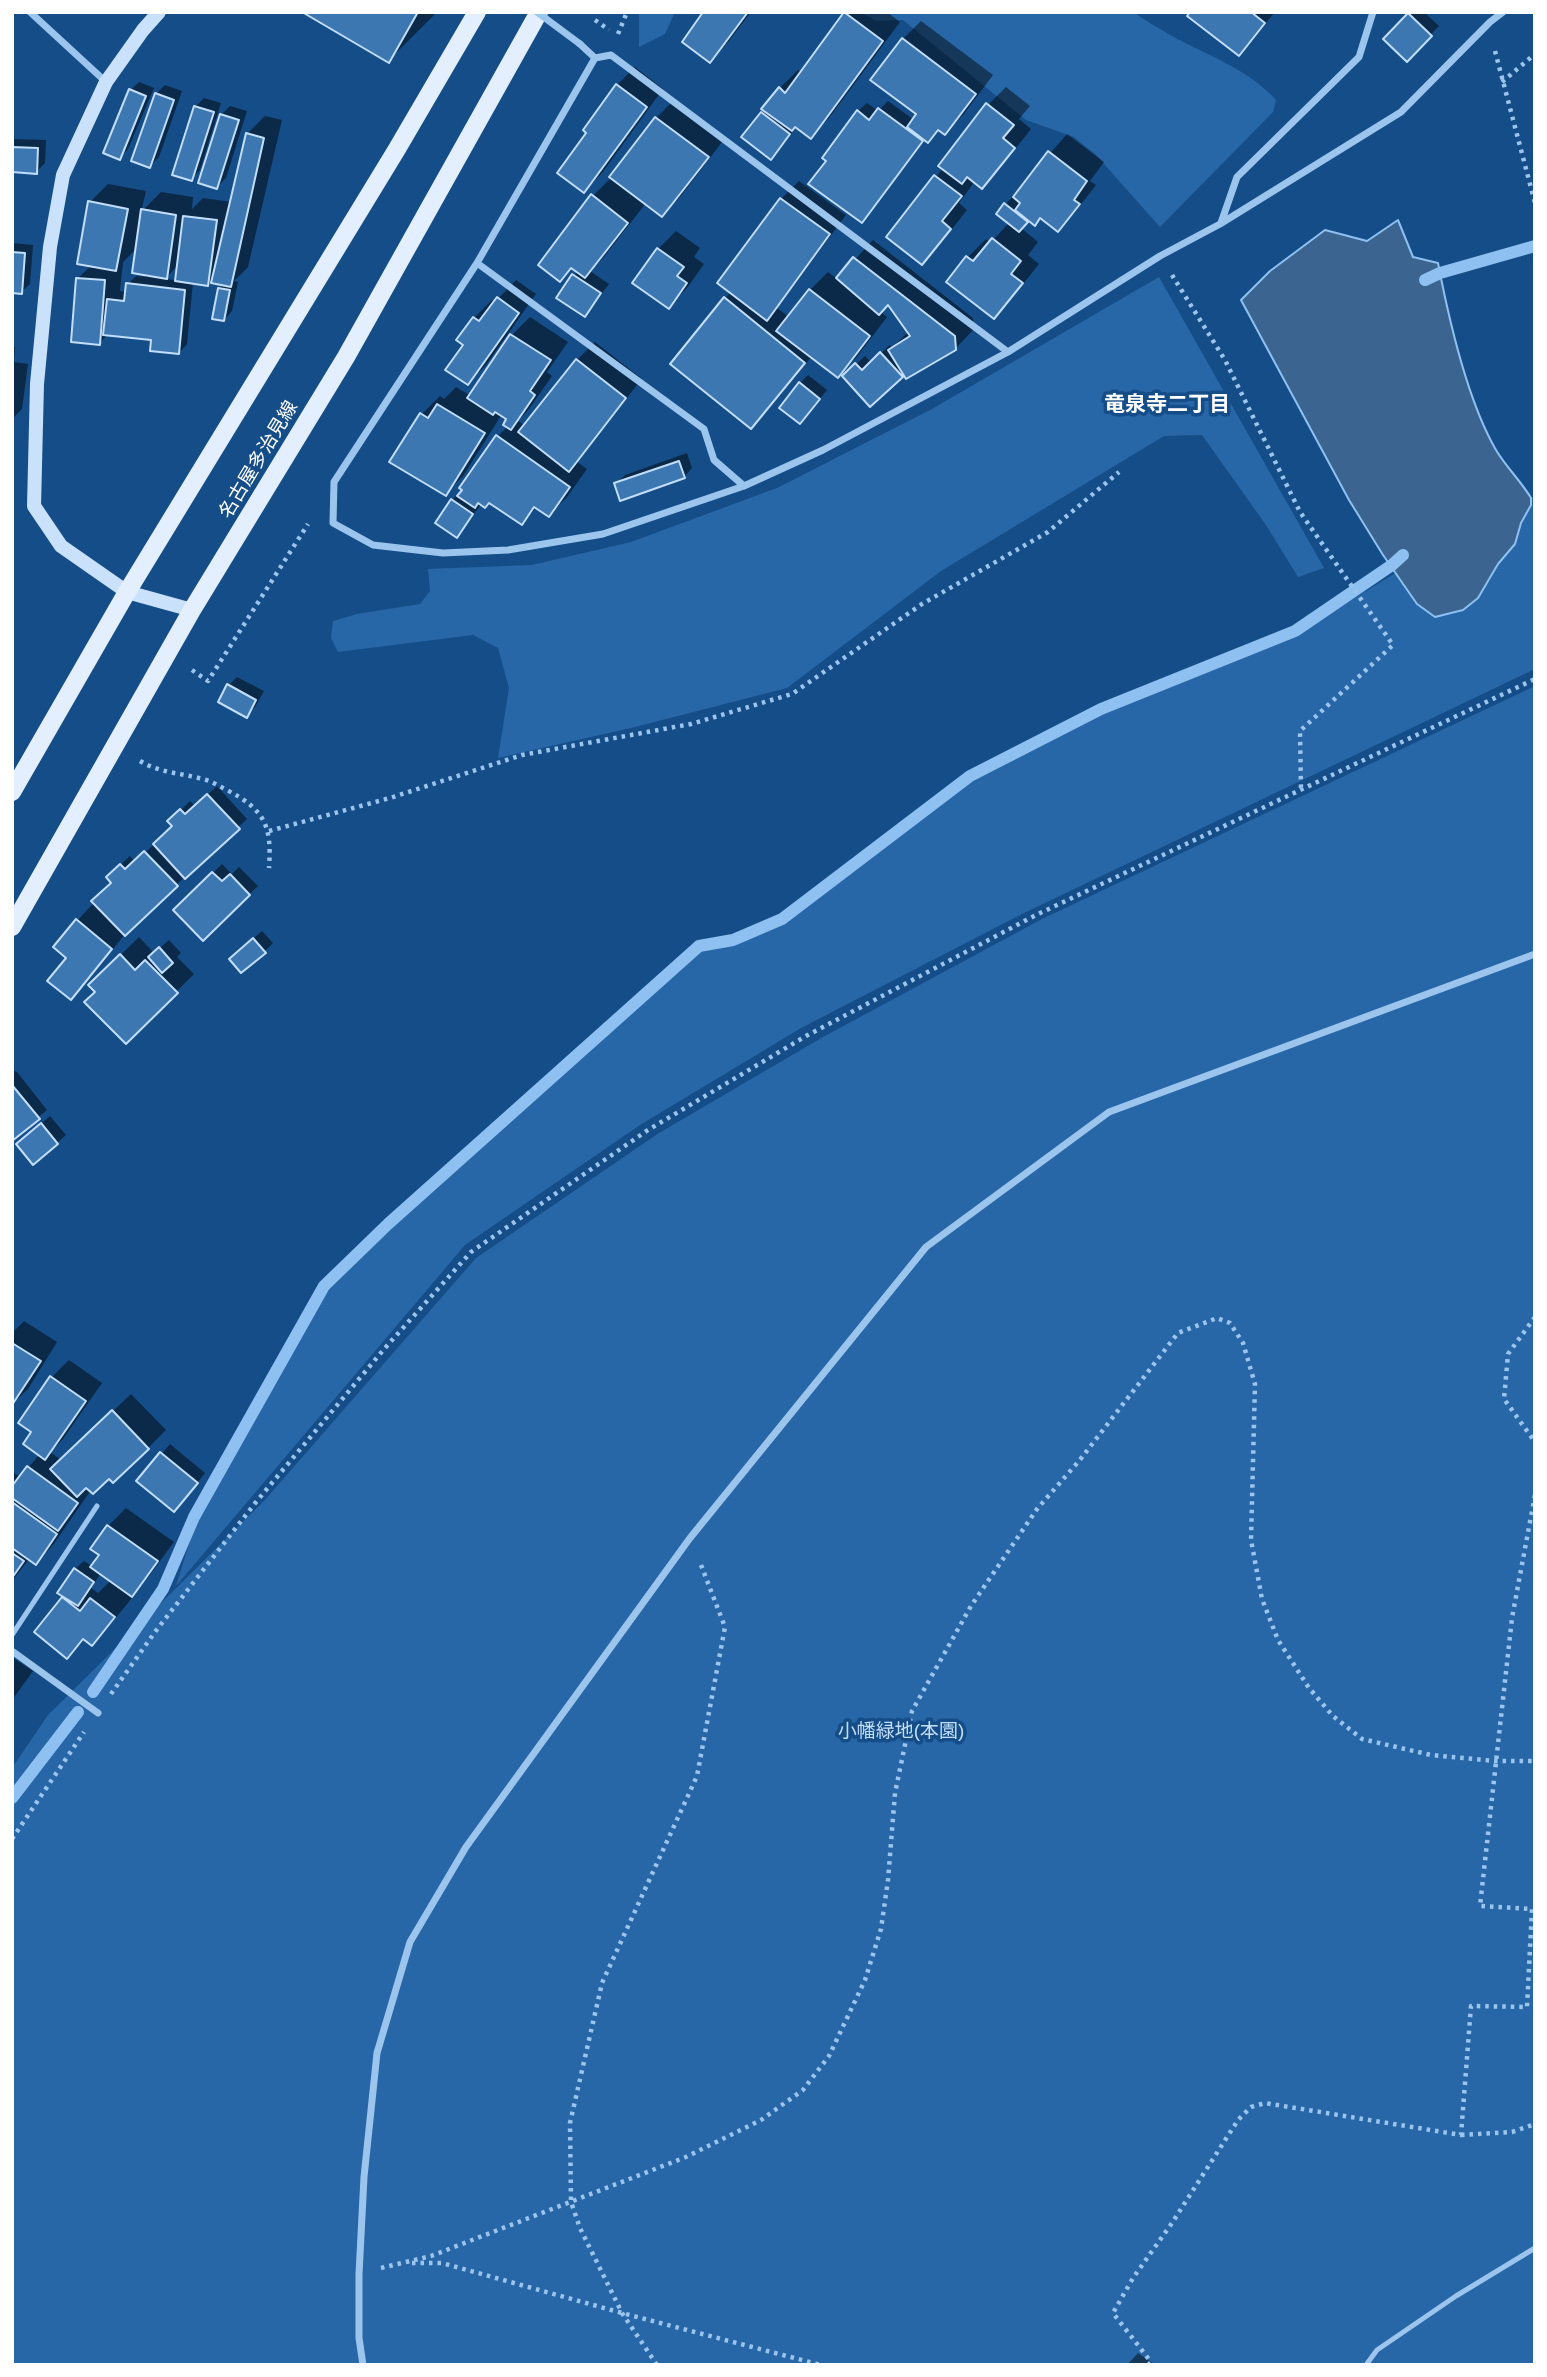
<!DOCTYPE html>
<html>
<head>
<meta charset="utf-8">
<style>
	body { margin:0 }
	#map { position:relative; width:1547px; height:2377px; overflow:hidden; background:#154d88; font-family:Helvetica,sans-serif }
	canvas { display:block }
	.frame { position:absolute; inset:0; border:14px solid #fff; pointer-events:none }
</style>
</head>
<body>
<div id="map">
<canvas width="1547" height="2377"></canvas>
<div class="frame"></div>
</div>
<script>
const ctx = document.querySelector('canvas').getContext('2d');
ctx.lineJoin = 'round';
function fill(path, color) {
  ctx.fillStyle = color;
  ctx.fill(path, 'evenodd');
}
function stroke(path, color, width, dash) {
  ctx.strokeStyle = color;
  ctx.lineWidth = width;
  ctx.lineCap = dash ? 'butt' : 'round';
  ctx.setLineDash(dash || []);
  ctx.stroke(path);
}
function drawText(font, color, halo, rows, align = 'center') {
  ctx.font = font + ' Helvetica,"Noto Sans JP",sans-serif';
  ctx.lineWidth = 7;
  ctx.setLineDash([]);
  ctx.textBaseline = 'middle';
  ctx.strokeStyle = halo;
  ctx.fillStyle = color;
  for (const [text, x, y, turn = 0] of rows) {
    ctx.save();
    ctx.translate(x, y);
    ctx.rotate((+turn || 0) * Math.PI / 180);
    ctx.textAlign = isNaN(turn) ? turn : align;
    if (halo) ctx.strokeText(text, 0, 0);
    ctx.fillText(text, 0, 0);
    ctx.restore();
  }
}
fill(new Path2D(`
	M639,12h36l-10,22 -26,13z
	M859,12h274c12,8 25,16 37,23 38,21 77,33 106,65l-3,12 -113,115 -64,-72 -22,-18 -48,-17 -123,-100 -26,1z
	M1159,277l165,291 -26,9 -32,-52 -64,-90 -38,1 -223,135 -154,117 -156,40 -133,30 11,-70 -11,-40 -25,-13 -135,17 -7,-14 2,-17 24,-7 63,-10 10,-13 -2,-22 104,-4 99,-23 146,-54 155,-79z
	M1535,496v173l-511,244 -223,115 -161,97 -175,120 -289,341 25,-81 130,-222 370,-334 33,-3 52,-26 190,-143 126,-63 196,-81 99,-61 20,32 72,-22 9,-18 17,-20 6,-21 10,-18v-7z
	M1535,686v1679h-1523v-597l36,-53 216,-214 212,-243 183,-125 164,-96 219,-118z`), '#2867a7');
const water = new Path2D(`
	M1398,220l15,37 25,6c11,57 29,137 58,187 10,17 25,31 35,48v7l-10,18 -6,21 -17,20 -20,34 -15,12 -28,7 -18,-13 -34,-49 -34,-55 -108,-200 29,-29 55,-41 42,11z`);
fill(water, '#3b6590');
stroke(water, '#8ec1f1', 2);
fill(new Path2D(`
	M305,12h132l-48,48z
	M705,12h46l-23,30 -18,18z
	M847,12h40l13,10 -71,96 -18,18 -14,-10 -26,32 -9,-45 18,-25 18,-18 4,3z
	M1192,12h83l-36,42z
	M1411,12h13l15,14 -32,33 -21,-20z
	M921,21l72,54 -30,40 -18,18 -6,-4 -11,12 -2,-2 -64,82 -34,-61 30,-49 9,-8 11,8 10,-10 26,19 5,-6 -46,-35 30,-40z
	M635,67l28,22 -61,84 -18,18 5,-59 28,-47z
	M139,82l15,6 -26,61 -8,9 11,-68z
	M165,85l17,6 -23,66 -9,9 6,-72z
	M1006,87l24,19 -11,13 12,10 -31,39 -18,18 -7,-5 -16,22 8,7 -27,34 -18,18 -34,-25 55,-69 45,-63z
	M204,98l17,5 -21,67 -9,9 4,-72z
	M674,100l51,38 -45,59 -18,18 -16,-12 -43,55 -13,13 19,13 -24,31 -27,-18 20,-26 -5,-4 -13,13 33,-84 18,-18 45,-60z
	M230,106l17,5 -21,67 -9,9 4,-72z
	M265,116l17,4 -34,147 -14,14 4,1 -6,29 -8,9 -5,-32 5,-4 -9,-7 -8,7 -14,-2 -6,62 -8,9 -26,-14 -45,-5 -8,9 -23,-64 15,-14 -2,-63 18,-18 38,7 -5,21 20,-20 32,5 -1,12 11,-11 29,4 15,-68zM138,247l7,30 -9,-1 -8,8 -1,8 -7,-1 3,-29zM178,265l-1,15 -12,-1z
	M1067,134l37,28 -14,19 6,4 -21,27 -18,17 -16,-12 -6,6 -6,-4 -8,9 17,14 -10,13 11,9 -27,34 -18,18 -46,-34 20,-25 18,-18 4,4 20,-21 -4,-18z
	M12,139l34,1 -1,23 -9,9 -24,-2z
	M799,181l47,34 -69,93 12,9 21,-27 18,-18 9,7 36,-39 100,78v12l-18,19 -51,24 -34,31 -26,-28 21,-20 6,6 19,-17 2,3 17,-17 -20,-29 -9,9 7,6 -31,41 -18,17 -26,-19 -43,53 -18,18 -26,-129 6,-6 50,-93z
	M676,231l24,17 -6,9 10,7 -17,24 -18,18 -34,-24 23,-33z
	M12,243l21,2 -3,39 -9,8h-9z
	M516,280l20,14 -50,71 -18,18 -3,-39 -6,-4 15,-22 18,-18 3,2z
	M530,317l38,25 -21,30 5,4 -23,33 -11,12 8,5 51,-66 18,-18 47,37 -66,82 11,8 -20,28 -18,18 -12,-8 -16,16 -31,-22 -8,2 -25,33 -5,-36 11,-11 34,-52 11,-11 1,-7 -7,-5 -39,62 -18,18 -53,-33 30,-47 18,-18 4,3 12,-12 15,9 41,-61z
	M12,347h3l-1,15 14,2 -6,45 -10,10z
	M808,375l19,15 -19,23 -8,-30z
	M687,453l5,15 -8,9 -68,7 9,-9z
	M237,677l27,14 -9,16 -9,9 -17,-31z
	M217,786l30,33 -119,111 -39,50 -18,18 -2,-40 8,-37 36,-39 4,-14 13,-12 5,6 39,-36 -4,-5 20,-20 5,5z
	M222,864l10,10 7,-7 19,19 -55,52 -28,-28z
	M262,931l11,12 -9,9 -24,-2z
	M139,937l15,16 15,-13 12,13 -4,4 17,17 -68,68 -29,-50 -7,-7z
	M12,1070l5,2 30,38 -35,29z
	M50,1116l16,19 -9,8 -39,1z
	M24,1321l33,21 -29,47 -16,15v-71z
	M69,1360l33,23 -39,56 -13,13 11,8 70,-66 35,36 -18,18 -57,42 -38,55 -17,18 -6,-5 -18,23v-106l2,-2 6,4 20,-23 -6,-23 17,-53z
	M170,1444l35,29 -22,28 -44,-20z
	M126,1508l48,34 -25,34 -20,20 3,2 -23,28 -18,18 -6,-5 -18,18 -31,-25 29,-35 10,-28 9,-8 8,5 10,-11 -10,-7 16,-22zM101,1573l10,7 -13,13 -7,-5z
	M12,1657l21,14 -21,29z
	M1138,2353l18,12h-29z`), '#0007');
stroke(new Path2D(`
	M1425,280l15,-7 95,-27
	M93,1692l70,-103 31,-72 130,-231 64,-62 311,-278 34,-6 49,-21 188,-143 131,-67 194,-78 97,-66 11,-10
	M12,1798l66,-86`), '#8ec1f1', 12);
const building = new Path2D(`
	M302,12h116l-29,51z
	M703,12h45l-38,51 -28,-21z
	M844,12l39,29 -72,98 -16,-12 -3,4 -31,-22 18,-22 6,6z
	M1190,12h61l14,11 -26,33 -52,-40z
	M1408,13l24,23 -25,26 -24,-23z
	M902,38l74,56 -31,41 -7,-5 -10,13 -21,-16 9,-13 -46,-34z
	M616,84l31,23 -63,86 -27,-20 29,-40 -3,-3z
	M129,89l17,7 -26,64 -17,-7z
	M155,93l19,7 -24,68 -19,-7z
	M986,103l28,22 -11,13 12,10 -33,41 -15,-12 -5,7 -24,-18z
	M194,106l20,6 -22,69 -20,-6z
	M878,108l45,33 -61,82 -54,-39 18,-23 -4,-3 35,-48 12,10z
	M761,112l29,22 -19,26 -30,-23z
	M220,114l19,6 -22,69 -19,-6z
	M655,117l54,40 -47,60 -53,-40z
	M246,133l18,5 -33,149 -20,-4z
	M12,147l26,1 -1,26 -25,-2z
	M1048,151l39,30 -13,19 6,4 -22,28 -18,-14 -5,8 -20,-16 5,-7 -7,-6z
	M934,175l28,21 -20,25 9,8 -29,36 -36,-28z
	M591,194l37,29 -43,55 -14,-10 -11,14 -22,-17z
	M780,198l50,36 -63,87 -50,-38z
	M88,201l40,8 -12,62 -39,-7z
	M1004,203l24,19 -9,10 -23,-18z
	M141,209l35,6 -9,64 -35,-6z
	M183,216l34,4 -9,66 -33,-5z
	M992,238l29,23 -10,13 12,9 -29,36 -48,-37 20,-26 7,5z
	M657,248l27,19 -7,9 10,7 -18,26 -37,-26z
	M12,252l13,1 -3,41 -10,-1z
	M853,257l102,79 1,14 -50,29 -18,-29 22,-14 -22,-31 -9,10 -43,-37z
	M572,274l29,19 -16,24 -29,-19z
	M76,278l29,2 -5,65 -29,-3z
	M126,283l59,7 -6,64 -29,-3 1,-11 -48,-5 4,-36 17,2z
	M218,288l12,2 -6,31 -12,-2z
	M809,289l61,47 -32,42 -62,-47z
	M497,297l22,16 -51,72 -23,-15 18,-25 -7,-5 17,-23 6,4z
	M724,297l81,66 -54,66 -81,-65z
	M510,334l41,26 -21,31 5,4 -24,35 -8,-5 3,-6 -11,-7 -2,3 -26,-17z
	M880,352l23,25 -33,30 -28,-31 13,-13 7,7z
	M576,359l50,39 -57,74 -51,-40z
	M799,382l21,17 -20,25 -21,-16z
	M437,404l48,29 -39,63 -57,-34 31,-49 8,5z
	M496,435l74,52 -21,30 -15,-10 -12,18 -33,-22 -4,5 -7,-5 -3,5 -18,-12 5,-6 -3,-2z
	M679,461l6,17 -65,23 -6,-18z
	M451,499l22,15 -16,24 -22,-15z
	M227,684l29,16 -9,18 -29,-16z
	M207,794l33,35 -55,50 -32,-35 19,-18 -5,-5 13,-12 5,5z
	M144,851l34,35 -53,50 -34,-35 20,-18 -5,-6 14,-13 5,5z
	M212,872l10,9 8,-7 20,21 -47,46 -30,-31z
	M76,919l36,30 -41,51 -24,-19 19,-23 -13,-11z
	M253,938l13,15 -25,20 -12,-14z
	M159,947l14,16 -11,10 -14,-16z
	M120,954l15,16 10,-10 33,33 -52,51 -42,-42 11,-10 -7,-7z
	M12,1085l28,34 -28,22z
	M41,1123l17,21 -25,21 -17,-21z
	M12,1343l29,18 -29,44z
	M50,1376l36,25 -41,59 -22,-16 8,-12 -13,-9z
	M112,1410l37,39 -36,34 -4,-4 -16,15 -7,-6 -9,9 -27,-28z
	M160,1452l38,31 -24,29 -38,-31z
	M27,1466l51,37 -20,28 -46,-33v-12z
	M12,1502l45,32 -21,31 -24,-17z
	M107,1525l51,36 -26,36 -42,-30 9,-12 -9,-6z
	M12,1553l12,8 -12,17z
	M74,1568l20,14 -16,24 -21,-13z
	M62,1597l18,14 10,-13 25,19 -23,29 -9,-7 -16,20 -33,-27z`);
fill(building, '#3d77b2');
stroke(building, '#c2defb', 2);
stroke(new Path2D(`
	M595,20l14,10
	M618,34l9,-22
	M1495,51l40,152
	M1502,82l33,-28
	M1172,275l53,85 75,152 93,133 -93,86 1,58
	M192,670l16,11 100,-157
	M140,761c20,12 41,12 63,18 8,2 16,7 24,11 38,20 45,36 42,78
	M269,831l121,-33 132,-43 169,-31 101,-30 130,-90 126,-72 71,-60
	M1535,1317l-27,37 -4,45 31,43
	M111,1694l44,-62 101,-130 129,-154 86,-96 177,-122 158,-94 230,-121 499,-236
	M12,1839l72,-107
	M1461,2135l51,-3 23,-8
	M412,2263h30l180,50 199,52
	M381,2268l50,-12 255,-99 75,-37 42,-30 26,-34 36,-76 16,-51 7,-49 7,-87 17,-82 59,-105 66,-97 42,-48 99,-128 39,-15 13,5 13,20 12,41 -4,156 11,59 16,41 31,48 24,28 29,23 69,16 64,6h40
	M657,2365l-35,-52 -42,-85 -9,-26 -1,-79 32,-140 95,-207 28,-149 -24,-62
	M1148,2365l3,-3 -38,-49 20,-35 39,-55 66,-103 13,-13 14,-4 196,32 10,-129 56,1 5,-98 -52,-3 32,-288 23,-123`), '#9cc5ee', 4.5, [3.5, 5]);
stroke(new Path2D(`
	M12,1635l85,-129
	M1366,2365l11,-15 79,-54 79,-48`), '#9cc5ee', 5);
stroke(new Path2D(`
	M30,12l76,70
	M580,44l15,14 16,-3 397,297
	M595,58l-118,205 -143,219 -1,41 40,22 70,8 65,-3 95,-16 141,-48 79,-36 185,-98 152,-96 60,-32 181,-112 89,-90 13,-10
	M1221,223l16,-46 122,-120 14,-45
	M477,263l227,166 10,31 30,26
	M12,1651l86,62
	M363,2365l-4,-27v-64l5,-97 13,-124 33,-111 56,-95 224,-309 236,-291 183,-135 426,-158`), '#9cc5ee', 7);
stroke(new Path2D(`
	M159,12l-16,18 -37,52 -43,93 -13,72 -13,137 -3,122 27,40 66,46 65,18`), '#c9e1fa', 14);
stroke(new Path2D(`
	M12,792l115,-200 270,-443 80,-137
	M12,927l180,-317 154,-253 193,-345`), '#e3efff', 18);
stroke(new Path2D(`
	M537,12l43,32`), '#9cc5ee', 7);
drawText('19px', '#fff', '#154d88', [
	["名古屋多治見線",259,460,-59]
]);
drawText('19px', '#c2defb', '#154d88', [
	["小幡緑地(本園)",901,1732]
]);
drawText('bold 21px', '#fff', '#154d88', [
	["竜泉寺二丁目",1167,405]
]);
</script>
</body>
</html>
